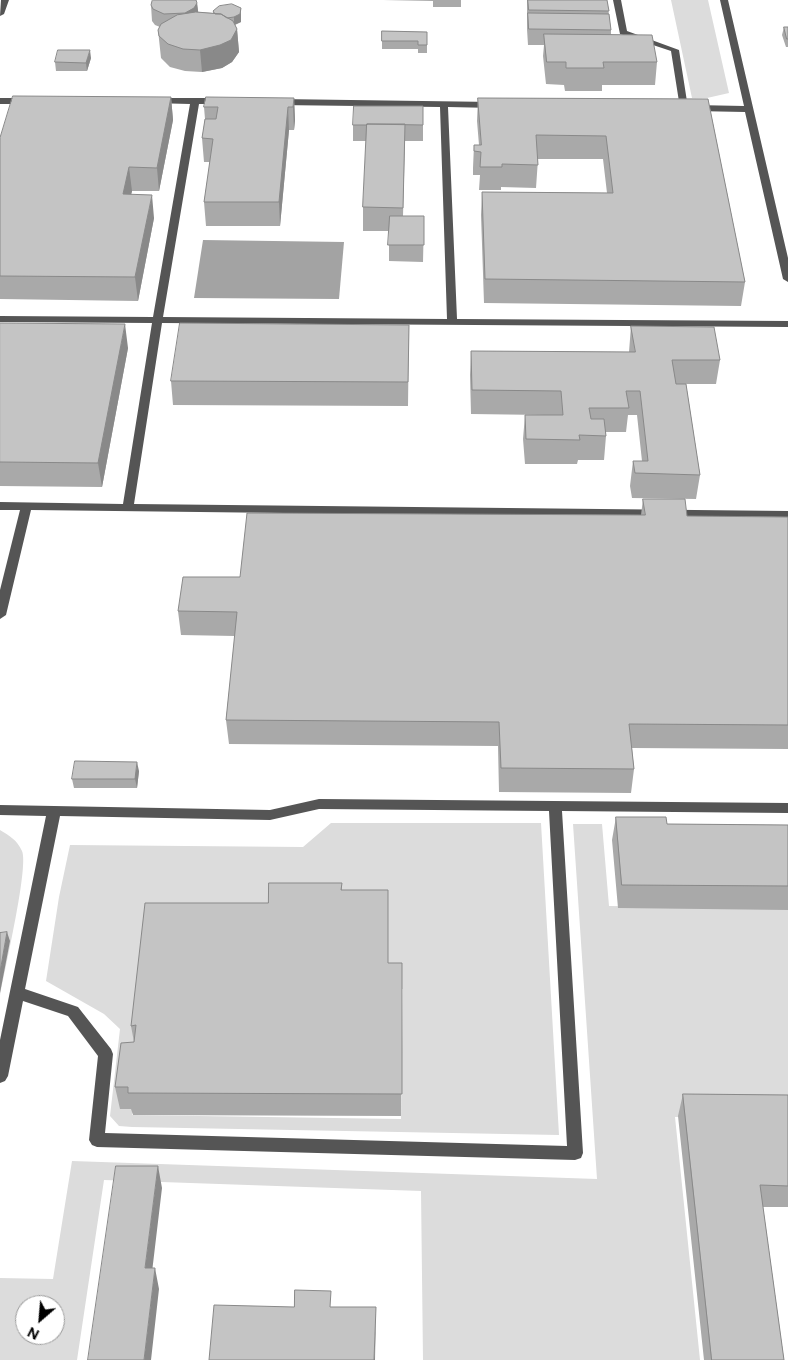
<!DOCTYPE html>
<html>
<head>
<meta charset="utf-8">
<style>
	body { margin:0 }
	#map { position:relative; width:788px; height:1360px; overflow:hidden; background:#fff; font-family:Figtree,sans-serif }
	canvas { display:block }
	.north { position:absolute; left:15px; top:1295px; width:50px; height:50px; box-sizing:border-box; background:#fff; border:1px solid #999; border-radius:50%; rotate:207deg; font-size:14px; font-weight:700; line-height:20px; text-align:center; color:#000 }
	.north::after { content:''; display:block; margin:auto; width:18px; height:22px; background:#000; clip-path:polygon(50% 0,100% 100%,50% 72%,0 100%) }
</style>
</head>
<body>
<div id="map">
<canvas width="788" height="1360"></canvas>
<div class="north">N</div>
</div>
<script>
const ctx = document.querySelector('canvas').getContext('2d');
ctx.lineJoin = 'round';
function fill(path, color) {
  ctx.fillStyle = color;
  ctx.fill(path, 'evenodd');
}
function stroke(path, color, width, dash) {
  ctx.strokeStyle = color;
  ctx.lineWidth = width;
  ctx.lineCap = dash ? 'butt' : 'round';
  ctx.setLineDash(dash || []);
  ctx.stroke(path);
}
fill(new Path2D(`
	M671,0h37l21,93 -22,5h-15z
	M331,823h210l18,312 -427,-8 -13,-1 -9,-10 10,-87 -16,-15 -58,-33 13,-84 11,-52 233,2zM386,988l17,1 -2,130 -269,-4 1,-8z
	M573,824h29l7,82 179,2v210l-113,-1 25,243h-277l-2,-169 -317,-11 -27,180h-77v-82l53,1 19,-118 525,18zM25,1305h30v30h-30z
	M0,830c10,6 17,10 22,21 7,16 -18,121 -22,145z`), '#dcdcdc');
fill(new Path2D(`
	M203,240l141,2 -5,57 -145,-1z`), '#a3a3a3');
fill(new Path2D(`
	M1,0h8l-5,14 -4,2z
	M613,0h8l6,31 52,19 9,58 -1,2 -7,-2 -9,-57 -51,-17z
	M720,0h8l60,258v24l-5,-3 -38,-167 -51,-1 -4,-3 4,-3 50,1z
	M0,98h29l4,3 -4,3h-29z
	M154,98h67l4,3 -4,3h-22l-36,213 284,2 -7,-212 -161,-2 -4,-3 4,-3 215,3 4,3 -4,3 -46,-1 9,212 331,2v6l-626,-4 -28,181 654,7v8l-757,-9 -25,105 -6,4v-29l20,-80h-20v-8l123,2 29,-181 -152,-1v-6l153,1 37,-213 -39,-1 -1,-2z
	M319,799l469,4v10l-226,-2 21,342 -2,5 -6,2 -478,-13 -5,-2 -3,-5 9,-84 -30,-40 -45,-15 -15,75 -3,5 -5,2v-43l46,-224 -46,-1v-10l270,5zM319,809l230,2 18,335 -462,-13 8,-79 -2,-5 -33,-42 -53,-18 35,-173 210,4z`), '#555');
fill(new Path2D(`
	M383,0h78v7h-28v-6z
	M527,0h80l4,30v4l46,28 -2,23h-53v6h-37l-1,-6 -18,-1 -3,-28 1,-11h-16l-1,-16z
	M197,3l1,9 15,1v-2l28,5v6l-6,3 2,4 2,23 -7,10 -10,6 -20,4 -17,-1 -15,-4 -9,-9 -3,-28 2,-3 -5,-2 -3,-4 -1,-16z
	M784,27h4v20h-2l-4,-12z
	M382,31l45,1v21h-9v-4h-36z
	M91,58l-4,13h-31l-1,-9z
	M171,97l2,23 -14,71h-27l-1,3 23,24 -16,83 -138,-2v-161z
	M294,98l1,22 -1,10h-5l-9,96h-74l-2,-24 6,-40h-6l-2,-24 3,-19 -1,-12z
	M478,98l230,1 37,183 -4,24 -257,-3 -3,-88 1,-23 125,1 -4,-34h-65l-2,29 -35,-1v3h-22l1,-15h-7v-7l1,-23h5l-2,-24z
	M423,106v35h-18l-2,75h21l-1,46 -34,-1v-30h-26v-24l3,-66h-13v-16z
	M0,323l128,25 -26,139 -102,-1z
	M409,325l-1,81 -235,-1 -2,-24z
	M631,326l89,34 -4,24h-30l14,91 -4,24 -64,-1 -2,-12 3,-25h9l-5,-46h-9l-2,17h-20v4l-2,24h-26l-1,4h-52l-2,-25 2,-24h19l-73,-1 -1,-39 1,-24 158,1z
	M643,499l44,17 101,1v232l-156,-1 2,21 -3,24 -132,-1 -1,-46 -269,-2 -3,-24 9,-84 -54,-1 -3,-24 62,-34 401,-62z
	M139,771l-2,17h-63l-2,-9z
	M616,817l51,7 121,1v85l-170,-2 -6,-68z
	M342,883v7l46,73h14l-1,153 -268,-1 -2,-6h-11l-5,-22 19,-45 -3,-16 137,-123z
	M683,1094l105,1v112h-25l21,153h-80l-26,-244z`), '#a9a9a9');
fill(new Path2D(`
	M197,3l2,15 -12,10 -2,-15z
	M241,8v14l-7,3v-8z
	M237,29l2,23 -7,10 -10,6 -20,4 -2,-22z
	M90,50l1,8 -4,13 -1,-8z
	M171,97l2,23 -14,71 -2,-23z
	M294,98l1,22 -1,10 -1,-23z
	M288,107l1,23 -9,96 -1,-24z
	M129,167l3,24 -6,27 -3,-24z
	M152,195l2,23 -16,83 -3,-24z
	M125,324l3,24 -26,139 -4,-24z
	M137,762l2,9 -2,17 -2,-9z
	M7,932l3,9 -10,52v-21z
	M158,1166l4,22 -12,101 -5,-21z
	M155,1268l4,21 -8,71h-7z
	M376,1307l-1,53h-1z`), '#898989');
const building = new Path2D(`
	M153,0h43l1,3 -3,5 -9,5 -21,1 -11,-5 -2,-4 1,-4z
	M528,0h79l2,11 -80,-1z
	M232,4l9,4 -1,6 -6,3 -7,1 -6,-4h-6l-2,-3 6,-5z
	M196,12l25,2 12,7 4,8 -6,11 -11,5 -20,5 -17,-1 -15,-5 -9,-8 -1,-6 3,-6 16,-9z
	M528,13l81,1 2,16 -82,-1z
	M784,27h4v12h-1z
	M382,31l45,1v13h-9v-4h-36z
	M544,34l108,1 5,27h-54l1,6h-38v-6h-19z
	M58,50h32l-4,13 -31,-1z
	M13,96l158,1 -14,71 -28,-1 -6,27 29,1 -17,82 -135,-1v-138z
	M206,97l88,1 -1,9h-5l-9,95h-75l9,-63 -11,-1 3,-19h11l2,-12h-14z
	M478,98l230,1 37,183 -260,-3 -3,-87 131,1 -7,-57 -70,-1 2,30 -36,-1v3h-22l1,-15 -7,-1v-6h7z
	M354,106h69v19l-56,-1v1h-14z
	M367,124h38l-2,84 -40,-1z
	M390,216h34v29h-36z
	M0,323l125,1 -27,139 -98,-1z
	M180,323l229,2 -1,57 -237,-1z
	M631,326l83,1 6,33h-48l4,24h10l14,91 -65,-2 -2,-12h15l-8,-70h-14l3,17h-40l2,11h13l2,17 -27,-1 1,5 -54,-1 -1,-24h38l-2,-24 -89,-1 -1,-39 164,1z
	M643,499h42l2,17 101,1v208l-159,-1 5,45 -133,-1 -2,-46 -273,-2 11,-108 -59,-1 5,-34h57l7,-64 398,2z
	M75,761l62,1 -2,17h-63z
	M616,817h50l1,7 121,1v61l-166,-1z
	M269,883h73l-1,7h47v73h14v131l-274,-1v-6h-13l6,-44 13,-1 2,-17 -5,1 14,-123h123z
	M7,932l-7,40v-39z
	M683,1094l105,1v91l-28,-1 24,175h-72z
	M116,1166h42l-13,102h10l-11,92h-56z
	M295,1290l36,1 -1,16h46l-2,53h-165l5,-55 80,2z`);
fill(building, '#c4c4c4');
stroke(building, '#898989', 1);
</script>
</body>
</html>
